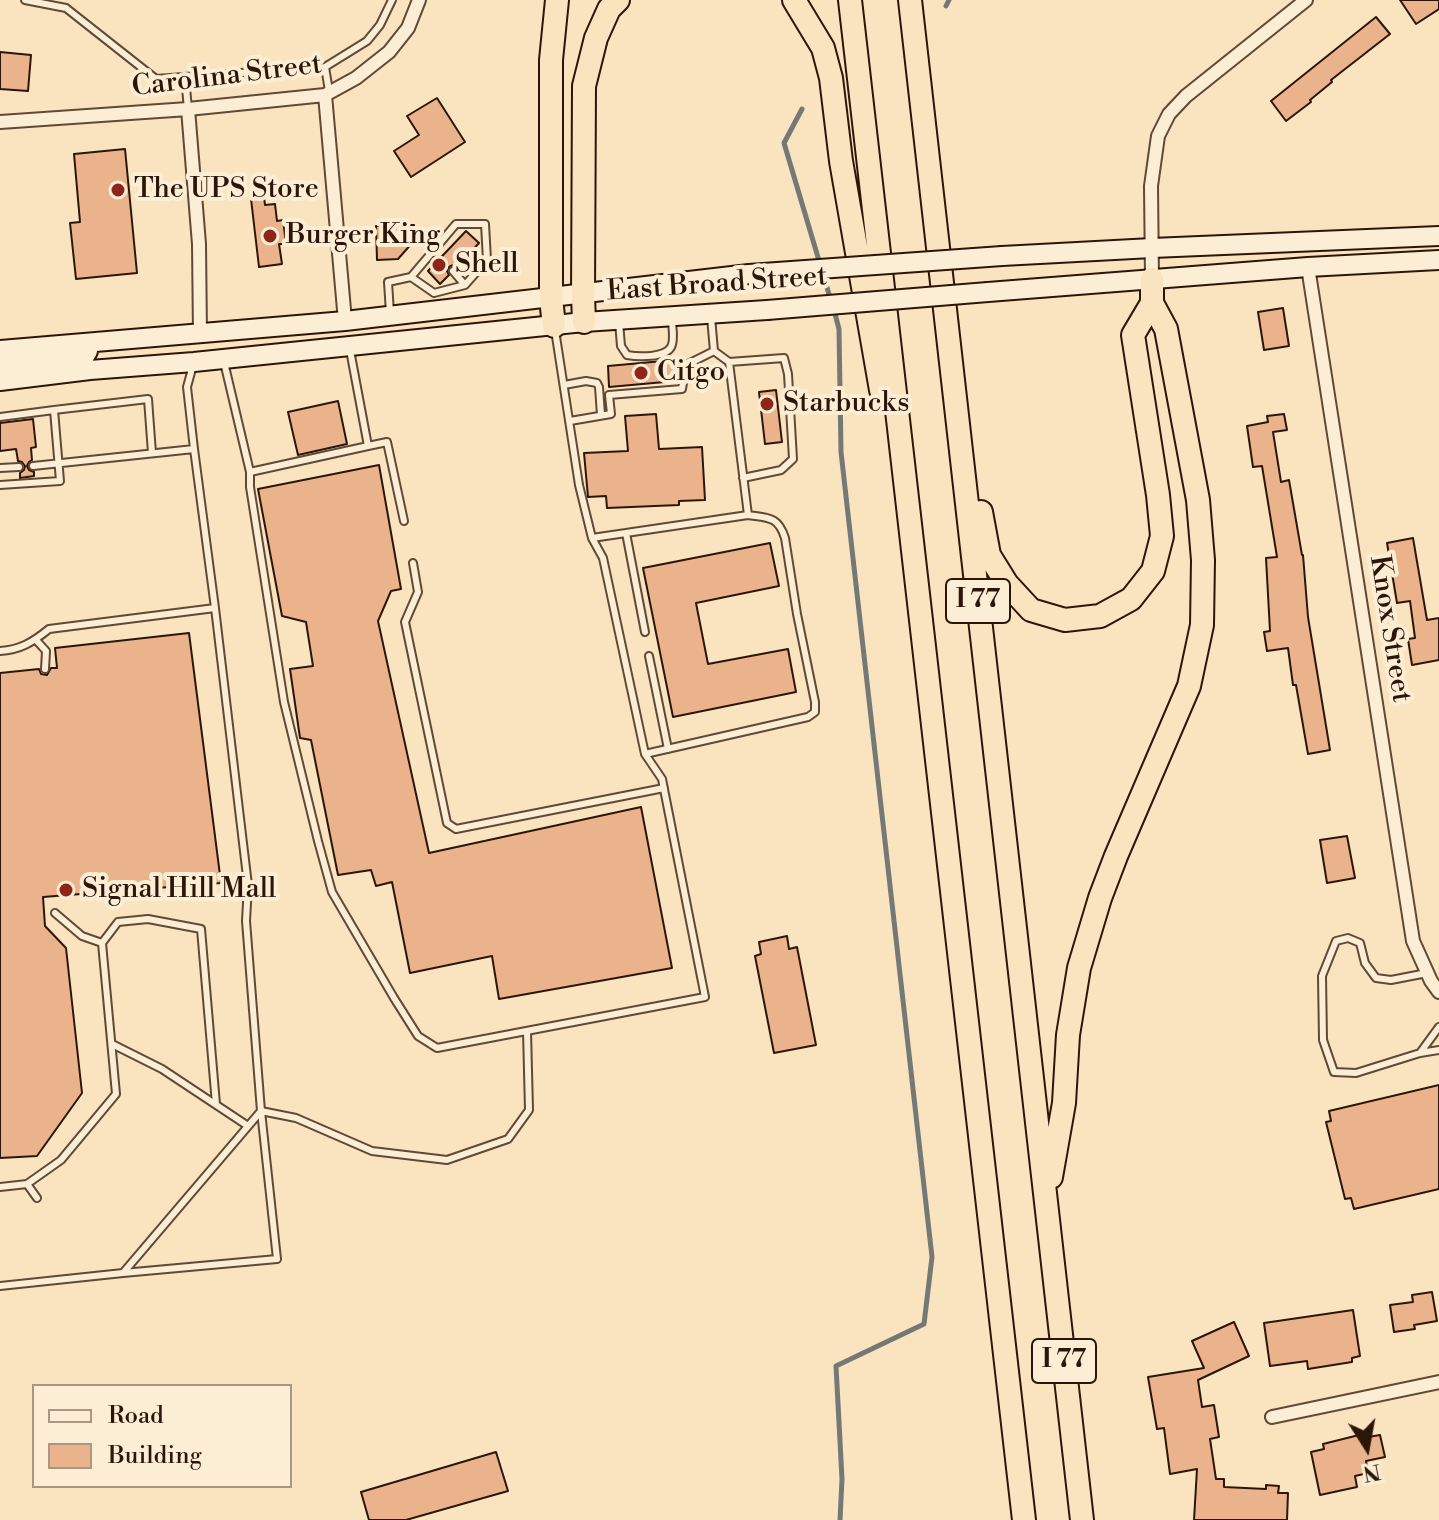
<!DOCTYPE html>
<html>
<head>
<meta charset="utf-8">
<style>
	body { margin:0 }
	#map { position:relative; width:1439px; height:1520px; overflow:hidden; background:#fae3bf; font-family:"Libre Bodoni",serif }
	canvas { display:block }
	.legend { position:absolute; left:32px; top:1384px; width:260px; height:104px; box-sizing:border-box; background:#fcedd5; border:2px solid #a99783; margin:0; padding:10px 14px; list-style:none; font-size:24px; color:#2c1609 }
	.legend li { display:flex; align-items:center; gap:16px; height:40px }
	.legend b { width:40px; border:2px solid #a99783 }
	.north { position:absolute; left:1327px; top:1408px; width:80px; height:80px; -webkit-text-stroke:6px #fcedd5; paint-order:stroke; rotate:169deg; font-size:22px; font-weight:700; line-height:32px; text-align:center; color:#2c1609 }
	.north::after { content:''; display:block; margin:auto; width:28px; height:36px; background:#2c1609; clip-path:polygon(50% 0,100% 100%,50% 72%,0 100%) }
</style>
</head>
<body>
<div id="map">
<canvas width="1439" height="1520"></canvas>
<ul class="legend">
<li><b style="height:10px;background:#fcedd5"></b>Road</li>
<li><b style="height:22px;background:#ebb38b"></b>Building</li>
</ul>
<div class="north">N</div>
</div>
<script>
const ctx = document.querySelector('canvas').getContext('2d');
ctx.lineJoin = 'round';
function stroke(path, color, width, dash) {
  ctx.strokeStyle = color;
  ctx.lineWidth = width;
  ctx.lineCap = dash ? 'butt' : 'round';
  ctx.setLineDash(dash || []);
  ctx.stroke(path);
}
function fill(path, color) {
  ctx.fillStyle = color;
  ctx.fill(path, 'evenodd');
}
function drawText(font, color, halo, rows, align = 'center') {
  ctx.font = font + ' "Libre Bodoni",serif';
  ctx.lineWidth = 8;
  ctx.setLineDash([]);
  ctx.textBaseline = 'middle';
  ctx.strokeStyle = halo;
  ctx.fillStyle = color;
  for (const [text, x, y, turn = 0] of rows) {
    ctx.save();
    ctx.translate(x, y);
    ctx.rotate((+turn || 0) * Math.PI / 180);
    ctx.textAlign = isNaN(turn) ? turn : align;
    if (halo) ctx.strokeText(text, 0, 0);
    ctx.fillText(text, 0, 0);
    ctx.restore();
  }
}
stroke(new Path2D(`
	M946,6l3,-6
	M802,109l-18,34 47,158
	M834,310l5,19 2,123 91,805 -8,67 -88,42 6,113 -2,41`), '#757976', 5);
const building = new Path2D(`
	M1400,0h39v9l-23,15z
	M1376,17l14,17 -59,46 1,2 -22,18 1,2 -25,19 -15,-20z
	M0,52l31,3 -3,36 -28,-2z
	M437,98l28,44 -54,35 -17,-26 25,-16 -12,-19z
	M125,149l12,124 -61,6 -6,-56 10,-1 -6,-68z
	M264,197l1,8 10,-1 2,17 6,-1 3,24h-7l3,20 -23,3 -8,-68z
	M414,225l-1,17 -15,17 -21,1 -1,-34z
	M466,231l13,12 -9,10 -4,-2 -4,2 -2,4 2,4 -5,5 -4,-1 -4,2 -2,4 2,4 -9,9 -12,-13z
	M1283,308l6,38 -25,4 -6,-38z
	M674,360l2,21 -67,6 -1,-21z
	M776,390l6,52 -17,2 -6,-52z
	M338,401l9,43 -49,11 -10,-43z
	M656,414l3,35 43,-2 3,53 -26,1v4l-72,3 -1,-12 -18,1 -4,-44 44,-2 -3,-35z
	M1284,414l3,16 -14,2 8,50 8,-2 13,75h1l5,62 22,133 -22,4 -12,-69h-3l-5,-37 -21,3 -3,-19 6,-1 -4,-73 11,-1 -15,-91 -9,1 -6,-41 21,-4 -1,-6z
	M33,419l3,28 -5,1 1,12 -3,2 -2,4 2,4 5,2v4l-14,2v-5l4,-3 1,-4 -3,-4 -4,-1 -2,-12 -16,2v-28z
	M379,465l22,124 -10,2 -13,30 51,232 212,-46 31,161 -173,31 -7,-43 -82,17 -18,-91 -16,4 -5,-16 -33,5 -27,-135 -11,-2 -10,-69 23,-3 -7,-44 -24,-6 -24,-127z
	M1413,538l14,82 12,-2v42l-27,5 -4,-26 7,-1 -5,-37 -13,2 -10,-60z
	M770,543l9,43 -83,17 12,61 80,-15 8,43 -123,25 -30,-149z
	M189,633l32,250 -178,14 2,29 21,22 16,145 -45,63 -37,2v-485l39,-4 2,5 6,1 4,-7h6l-2,-20z
	M1347,836l8,42 -28,5 -7,-43z
	M787,936l2,13 8,-2 19,98 -42,8 -19,-97 6,-2 -2,-12z
	M1439,1085v104l-85,20 -3,-11 -6,1 -19,-77 5,-1 -2,-10z
	M1432,1292l5,29 -23,4 1,4 -21,3 -4,-27 23,-3 -1,-7z
	M1353,1310l7,46 -8,2v4l-44,7 -1,-8 -37,5 -6,-43z
	M1234,1322l15,34 -51,24 4,27 12,-2 5,32 -9,2 6,40h8v8l42,2v-4l13,1 -1,7h10l-1,27h-93l3,-51 -27,5 -6,-46 -7,1 -9,-52 56,-9 -12,-27z
	M1367,1433l1,4 12,-2 5,22 -19,4 2,12 -13,3 2,11 -37,8 -9,-43 13,-3 -1,-5z
	M496,1452l12,39 -102,29h-37l-8,-28z`);
fill(building, '#ebb38b');
stroke(building, '#2c1609', 2);
const lane = new Path2D(`
	M25,0l41,8 90,71 169,-12 42,-26 13,-16 12,-25
	M325,67l4,24
	M185,77l3,32
	M466,257l14,12
	M453,271l12,14
	M390,313l-2,-31 23,-5 45,-53h29l2,36 -22,25 -31,8 -23,-16
	M619,322l2,24 6,9c11,2 38,3 44,-8 4,-7 1,-19 1,-27
	M555,330l24,155 13,53 156,-23 -19,-153 -15,-11 -3,-34
	M350,350l18,96 19,-4 17,79
	M224,362l26,110v15l34,215 34,139 14,51 62,106 24,38 19,12 268,-51 -43,-218 -17,-25 -42,-196 -11,-20
	M729,362l55,-4 4,16 5,85 -12,11 -38,8
	M564,385l22,-4 11,2 2,4 2,28
	M0,417l54,-7
	M570,421l41,-7 -2,-19 73,-6 4,-24 28,-14
	M33,466l161,-17
	M0,468l19,-1
	M250,472l118,-26
	M0,485l60,-4 -6,-71 94,-11 4,54
	M626,533l19,99
	M413,563l5,29 -13,30 42,201 9,6 208,-41
	M36,640l10,11 -1,18
	M0,651c20,-1 33,-9 49,-22l166,-21
	M649,656l19,93
	M645,754l163,-37 7,-5v-10l-18,-88 -12,-76c-7,-22 -17,-20 -37,-23
	M55,913l27,23 20,7
	M1427,973l-36,7 -15,-2 -11,-15 -5,-20 -12,-5 -12,3 -14,35 1,64 11,32 22,1 64,-20 19,-3
	M112,1044l50,25 86,57
	M1420,1053l19,-26
	M27,1184l10,14
	M0,1187l27,-3 34,-24 55,-66 -14,-151 16,-21 30,-3 53,10 15,175
	M123,1273l154,-14 -16,-148 -15,-190 2,-36 -33,-277 -21,-159 -7,-62 6,-22
	M0,1286l123,-13 138,-162 35,7 76,33 75,9 61,-21 21,-29 -2,-79`);
const street = new Path2D(`
	M325,95l20,226
	M188,109l11,135 1,90
	M0,122l188,-13 137,-14 31,-17 33,-26 19,-24 11,-28
	M1308,267l105,674 18,40 8,11
	M1152,279l-1,-93 7,-50 11,-22 17,-18 120,-96
	M1272,1417l167,-35`);
const secondary = new Path2D(`
	M1002,256l150,-8 287,-12
	M988,292l320,-25 131,-7
	M0,350l345,-29 404,-47
	M0,364l85,-8 3,-5
	M0,381l90,-11 104,-8 390,-40 183,-12`);
const highway = new Path2D(`
	M794,0l29,48 8,30 10,83 40,229
	M850,0l174,1520
	M910,0l172,1520
	M584,322l-1,-27 1,-209 12,-48 13,-29 9,-9
	M554,326l-3,-28v-238l6,-60
	M981,512l8,43 18,29 24,26 34,10 35,-4 31,-17 22,-28 9,-35 -4,-41 -25,-160 19,-32
	M1051,1177l13,-74 4,-68 11,-67 21,-70 16,-42 73,-170 13,-61 1,-65 -5,-60 -32,-171 -14,-26v-24`);
stroke(lane, '#604936', 10);
stroke(street, '#604936', 16);
stroke(secondary, '#2c1609', 22);
stroke(highway, '#2c1609', 26);
stroke(lane, '#fcedd5', 6);
stroke(street, '#fcedd5', 12);
stroke(secondary, '#fcedd5', 18);
stroke(highway, '#fae3bf', 22);
const secondaryBridge = new Path2D(`
	M749,274l253,-18
	M767,310l221,-18`);
stroke(secondaryBridge, '#2c1609', 22, []);
stroke(secondaryBridge, '#fcedd5', 18);
for (const [x, y, r, color] of [
	[118,190,8,"#8f2418"],
	[270,236,8,"#8f2418"],
	[439,265,8,"#8f2418"],
	[641,373,8,"#8f2418"],
	[767,404,8,"#8f2418"],
	[66,890,8,"#8f2418"]
]) {
  const dot = new Path2D();
  dot.arc(x, y, r, 0, 2 * Math.PI);
  ctx.fillStyle = color;
  ctx.fill(dot);
  stroke(dot, '#fcedd5', 3);
}
for (const [x, y, w] of [
	[978,601,64],
	[1064,1361,64]
]) {
  const box = new Path2D();
  box.roundRect(x - w / 2, y - 22, w, 44, 6);
  ctx.fillStyle = '#fcedd5';
  ctx.fill(box);
  stroke(box, '#2c1609', 2);
}
drawText('bold 26px', '#2c1609', null, [
	["I 77",978,601],
	["I 77",1064,1361]
]);
drawText('28px', '#2c1609', '#fcedd5', [
	["Carolina Street",227,77,-7],
	["East Broad Street",717,285,-4],
	["Knox Street",1389,629,81]
]);
drawText('28px', '#2c1609', '#fcedd5', [
	["The UPS Store",134,190],
	["Burger King",286,236],
	["Shell",455,265],
	["Citgo",657,373],
	["Starbucks",783,404],
	["Signal Hill Mall",82,890]
], 'left');
</script>
</body>
</html>
